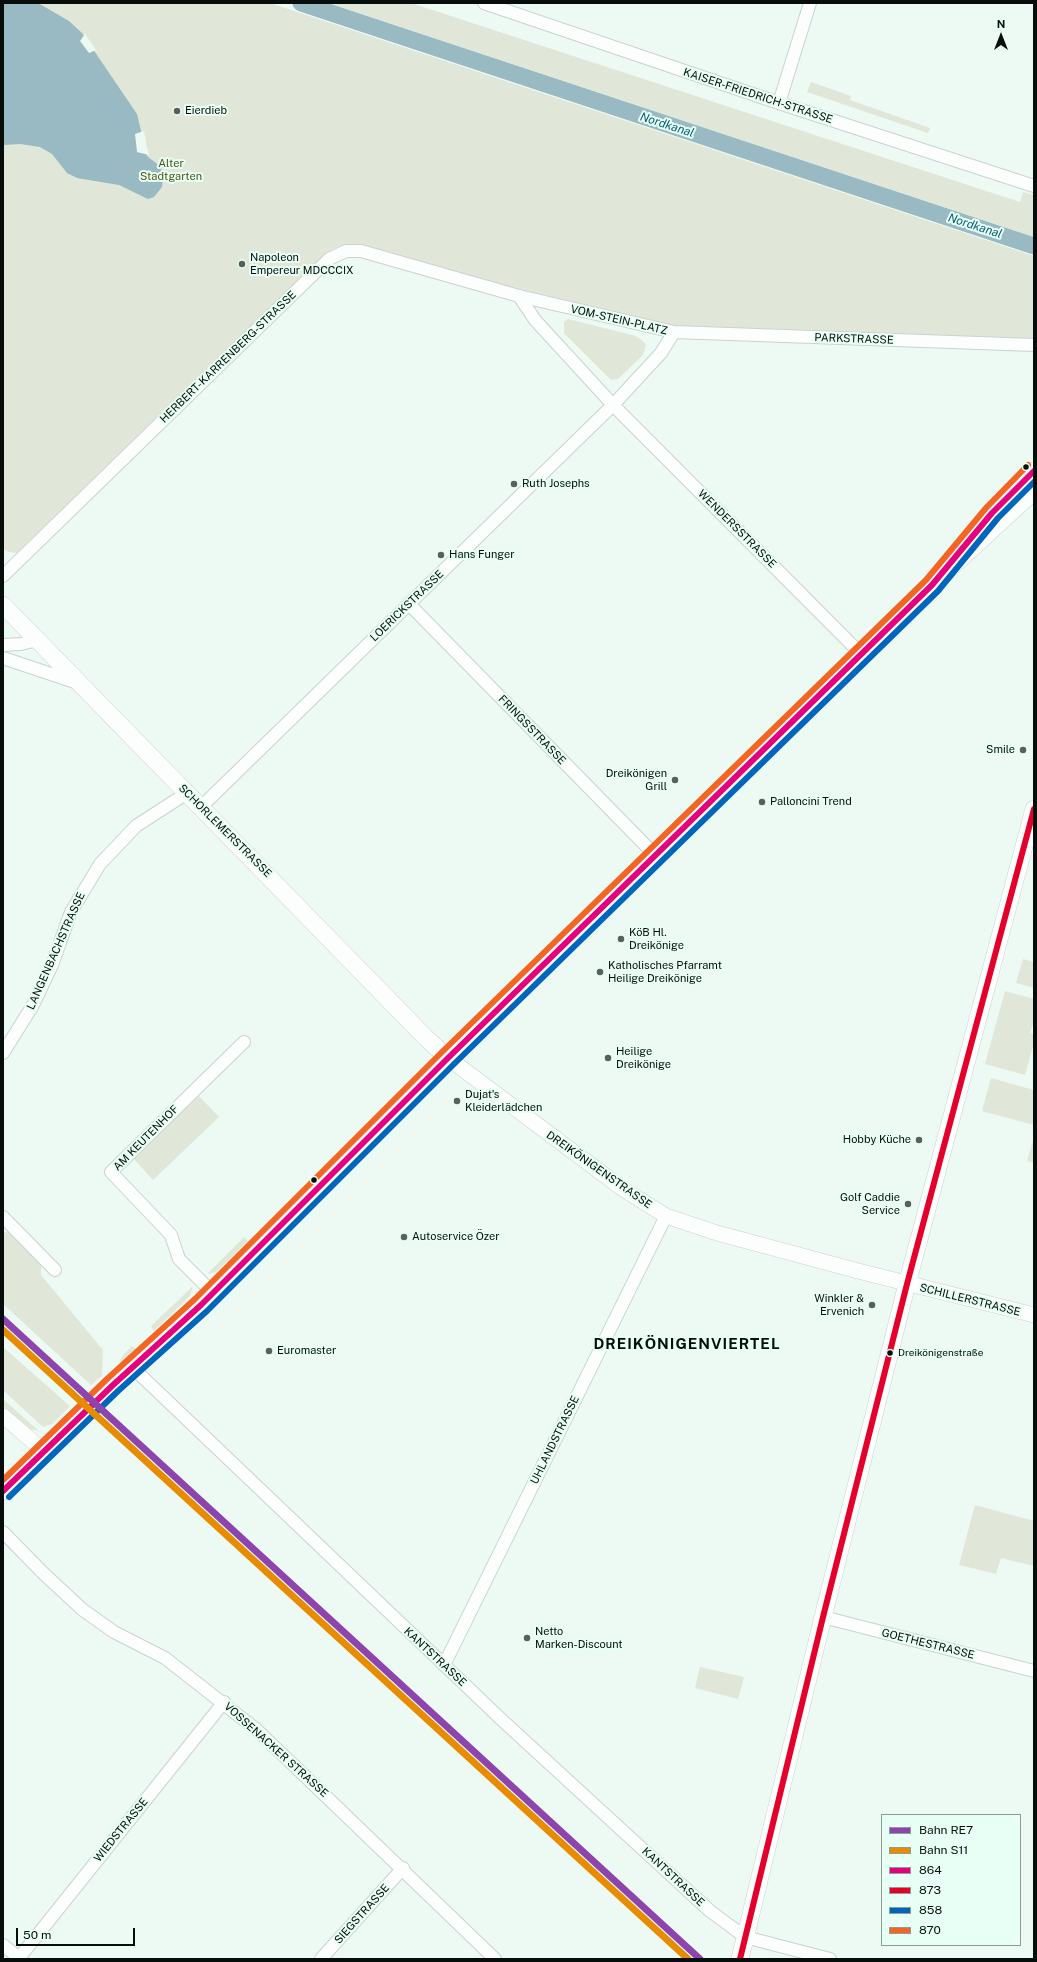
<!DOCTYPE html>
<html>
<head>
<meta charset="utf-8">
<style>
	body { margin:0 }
	#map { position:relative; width:1037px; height:1962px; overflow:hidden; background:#edf9f3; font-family:"Public Sans",sans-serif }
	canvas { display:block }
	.frame { position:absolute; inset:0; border:4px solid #060d0a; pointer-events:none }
	.legend { position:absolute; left:881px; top:1814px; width:140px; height:132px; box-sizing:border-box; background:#e7fff4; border:1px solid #8d9e96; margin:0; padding:5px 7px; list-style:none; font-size:12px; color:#060d0a }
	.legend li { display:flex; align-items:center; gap:8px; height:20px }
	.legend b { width:20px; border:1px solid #8d9e96 }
	.north { position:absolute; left:981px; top:16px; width:40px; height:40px; -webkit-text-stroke:3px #e7fff4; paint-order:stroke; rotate:0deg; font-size:11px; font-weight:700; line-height:16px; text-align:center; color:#060d0a }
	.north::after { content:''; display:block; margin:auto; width:14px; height:18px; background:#060d0a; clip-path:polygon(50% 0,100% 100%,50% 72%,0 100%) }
	.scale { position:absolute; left:16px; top:1928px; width:119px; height:18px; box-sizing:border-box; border:2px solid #060d0a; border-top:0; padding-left:5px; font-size:12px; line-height:14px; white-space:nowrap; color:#060d0a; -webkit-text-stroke:3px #e7fff4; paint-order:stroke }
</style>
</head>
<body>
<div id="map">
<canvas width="1037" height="1962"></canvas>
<div class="frame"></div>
<ul class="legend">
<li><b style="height:5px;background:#8e44ad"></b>Bahn RE7</li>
<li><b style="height:5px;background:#e78b00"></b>Bahn S11</li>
<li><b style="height:5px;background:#e5007d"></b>864</li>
<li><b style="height:5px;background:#e4002b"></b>873</li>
<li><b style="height:5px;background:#0065bd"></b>858</li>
<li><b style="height:5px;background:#f26522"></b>870</li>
</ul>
<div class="north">N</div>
<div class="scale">50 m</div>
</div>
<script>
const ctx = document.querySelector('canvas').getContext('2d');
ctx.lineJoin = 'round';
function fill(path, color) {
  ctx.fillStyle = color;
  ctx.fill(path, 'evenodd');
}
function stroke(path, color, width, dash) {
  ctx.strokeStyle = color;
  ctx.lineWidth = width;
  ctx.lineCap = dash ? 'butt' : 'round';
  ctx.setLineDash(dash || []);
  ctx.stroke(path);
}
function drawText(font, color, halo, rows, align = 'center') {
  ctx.font = font + ' "Public Sans",sans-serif';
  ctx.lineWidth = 4;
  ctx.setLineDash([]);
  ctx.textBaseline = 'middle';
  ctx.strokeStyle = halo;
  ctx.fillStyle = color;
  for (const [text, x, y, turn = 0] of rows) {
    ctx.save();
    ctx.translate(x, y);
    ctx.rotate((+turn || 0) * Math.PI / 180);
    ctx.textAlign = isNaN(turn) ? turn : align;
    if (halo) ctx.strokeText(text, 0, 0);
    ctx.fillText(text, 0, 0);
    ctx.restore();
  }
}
fill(new Path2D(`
	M3,3h267l764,253v83l-346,-10 -185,-44 -139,-40c-16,-2 -26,0 -39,9l-308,299 -8,-1 -6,-3z
	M329,3h82l609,199 3,-10 11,3v42z
	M811,82l40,14 -1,4 80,28 -2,5 -121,-41z
	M568,319l68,17 7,5 3,4 -3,10 -25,24 -7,1 -47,-47v-11z
	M1023,959l11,3v26l-18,-5z
	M1005,991l29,8v22l-4,12 4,1v9l-9,32 -40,-11z
	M991,1078l43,12v35l-52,-14z
	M199,1096l20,21 -66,63 -20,-22z
	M1034,1137v26l-7,-2z
	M10,1229l31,34v12l62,75 -1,26 -11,9 -88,-81v-74l3,3z
	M244,1237l4,4 -32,31 -9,2z
	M193,1286l-3,10 -36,35 -3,-5z
	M132,1346l4,3 -13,14 -4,-1 5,-8z
	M3,1347l67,59 -18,18 -9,3 -40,-37z
	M3,1399l36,32 -10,-2 -26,-23z
	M975,1505l59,16v45l-33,-8 -5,16 -37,-9z
	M700,1667l44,10 -6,22 -43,-11z`), '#e0e7d8');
fill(new Path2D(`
	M6,3h32l31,18 13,12 55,81 10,42 14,11 2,11 -1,9 -8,10 -6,2 -29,-14 -42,-7 -10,-5 -15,-19 -12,-7 -20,-3 -17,1v-141z`), '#99bac3');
fill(new Path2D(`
	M85,34l11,16 -7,3 -9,-12z
	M144,131l3,16 2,8 -12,-3 -2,-18z`), '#edf9f3');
stroke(new Path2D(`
	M301,3l733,243`), '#99bac3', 17);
const minor = new Path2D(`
	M484,3l295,100 255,83
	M779,103l31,-100
	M519,296l16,24 78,85 248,249
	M3,576l326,-317 17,-8h15l158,45 155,36 360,13
	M409,604l246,251
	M3,645l18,-1 16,-4
	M3,658l75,25
	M201,807l412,-402 48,-52 13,-21
	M3,1053l30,-48 19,-40 19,-53 29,-48 36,-38 51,-33
	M3,1217l52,53
	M213,1293l-34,-34 -8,-24 -60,-63 133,-130
	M133,1368l370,353 207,190 35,26 85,22
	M3,1532l40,41 40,37 31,22 51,26 92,72 238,229
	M823,1617l211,54
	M444,1665l222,-449
	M3,1945l16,13 205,-256
	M321,1959l82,-91`);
const tertiary = new Path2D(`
	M448,1058l175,131 43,27 51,17 145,39 172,43
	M3,1416l42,36`);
const secondary = new Path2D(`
	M979,529l55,-58
	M3,605l423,433 22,20
	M3,1491l110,-106 88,-80 247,-247 484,-473 102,-94
	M740,1959l83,-342 84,-333 127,-475`);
stroke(minor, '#cad3ce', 14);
stroke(tertiary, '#cad3ce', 16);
stroke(secondary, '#cad3ce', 18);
stroke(minor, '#fcfefd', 12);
stroke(tertiary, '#fcfefd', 15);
stroke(secondary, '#fcfefd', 17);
stroke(new Path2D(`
	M3,1491l110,-106 88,-80 247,-247 484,-473 60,-72 42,-42`), '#e5007d', 6);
stroke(new Path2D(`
	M740,1959l83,-342 84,-333 127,-475`), '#e4002b', 6);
stroke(new Path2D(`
	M9,1497l109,-106 89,-80 247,-247 484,-473 60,-73 36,-36`), '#0065bd', 6);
stroke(new Path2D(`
	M3,1480l104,-101 88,-80 247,-247 484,-472 60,-72 42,-43`), '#f26522', 6);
stroke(new Path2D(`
	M3,1319l697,640`), '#8e44ad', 7);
stroke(new Path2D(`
	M3,1330l685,629`), '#e78b00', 7);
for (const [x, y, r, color] of [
	[177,111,4,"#57605c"],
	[242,264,4,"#57605c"],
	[1026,467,3.5,"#060d0a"],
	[514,484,4,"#57605c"],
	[441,555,4,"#57605c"],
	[1023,750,4,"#57605c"],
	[675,780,4,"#57605c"],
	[762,802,4,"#57605c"],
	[621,939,4,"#57605c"],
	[600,972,4,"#57605c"],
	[608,1058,4,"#57605c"],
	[457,1101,4,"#57605c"],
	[919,1140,4,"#57605c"],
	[314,1180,3.5,"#060d0a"],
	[908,1204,4,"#57605c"],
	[404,1237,4,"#57605c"],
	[872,1305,4,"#57605c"],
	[269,1351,4,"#57605c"],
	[890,1353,3.5,"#060d0a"],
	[527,1638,4,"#57605c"]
]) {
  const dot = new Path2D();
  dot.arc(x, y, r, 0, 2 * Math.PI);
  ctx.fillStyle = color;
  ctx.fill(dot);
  stroke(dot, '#e7fff4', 1.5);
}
drawText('10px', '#060d0a', '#e7fff4', [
	["Dreikönigenstraße",898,1353]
], 'left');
drawText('11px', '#060d0a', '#e7fff4', [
	["KAISER-FRIEDRICH-STRASSE",758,96,18],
	["VOM-STEIN-PLATZ",619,320,13],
	["PARKSTRASSE",854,339,2],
	["HERBERT-KARRENBERG-STRASSE",228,357,-44],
	["WENDERSSTRASSE",737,529,45],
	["LOERICKSTRASSE",407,606,-44],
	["FRINGSSTRASSE",532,730,46],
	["SCHORLEMERSTRASSE",225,831,45],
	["LANGENBACHSTRASSE",56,951,-66],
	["AM KEUTENHOF",146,1138,-45],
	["DREIKÖNIGENSTRASSE",599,1170,35],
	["SCHILLERSTRASSE",970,1300,14],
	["UHLANDSTRASSE",555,1440,-64],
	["GOETHESTRASSE",928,1644,14],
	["KANTSTRASSE",435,1657,43],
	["VOSSENACKER STRASSE",276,1750,42],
	["WIEDSTRASSE",121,1830,-51],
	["KANTSTRASSE",673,1877,43],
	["SIEGSTRASSE",362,1914,-48]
]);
drawText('11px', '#060d0a', '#e7fff4', [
	["Eierdieb",185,111],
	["Napoleon",250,258],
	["Empereur MDCCCIX",250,271],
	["Ruth Josephs",522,484],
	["Hans Funger",449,555],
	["Smile",1015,750,"right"],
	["Dreikönigen",667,774,"right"],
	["Grill",667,787,"right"],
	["Palloncini Trend",770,802],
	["KöB Hl.",629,933],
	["Dreikönige",629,946],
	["Katholisches Pfarramt",608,966],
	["Heilige Dreikönige",608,979],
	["Heilige",616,1052],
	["Dreikönige",616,1065],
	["Dujat's",465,1095],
	["Kleiderlädchen",465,1108],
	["Hobby Küche",911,1140,"right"],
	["Golf Caddie",900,1198,"right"],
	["Service",900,1211,"right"],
	["Autoservice Özer",412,1237],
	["Winkler &",864,1299,"right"],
	["Ervenich",864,1312,"right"],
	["Euromaster",277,1351],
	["Netto",535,1632],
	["Marken-Discount",535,1645]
], 'left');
drawText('11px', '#515316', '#e7fff4', [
	["Alter",171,164],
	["Stadtgarten",171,177]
]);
drawText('italic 12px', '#055d75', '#e7fff4', [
	["Nordkanal",667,125,18],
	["Nordkanal",975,226,18]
]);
ctx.letterSpacing = '1px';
drawText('bold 15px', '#060d0a', '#e7fff4', [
	["DREIKÖNIGENVIERTEL",687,1344]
]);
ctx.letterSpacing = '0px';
</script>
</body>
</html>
